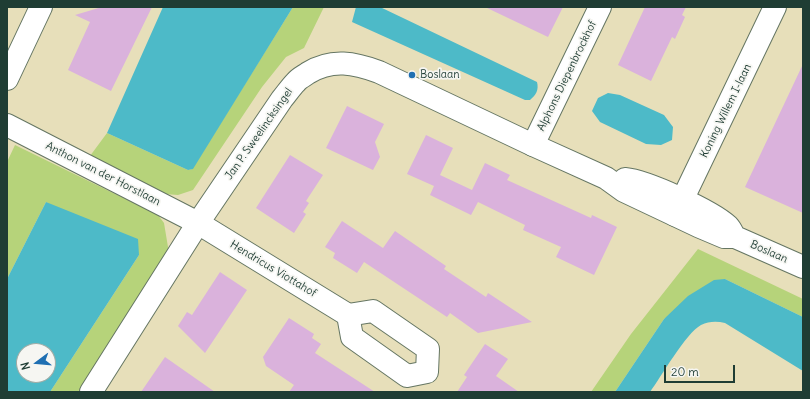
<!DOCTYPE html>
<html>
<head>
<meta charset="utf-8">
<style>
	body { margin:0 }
	#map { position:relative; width:810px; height:399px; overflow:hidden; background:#e7dfba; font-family:Delius,sans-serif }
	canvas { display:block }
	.frame { position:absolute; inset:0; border:8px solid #1f3d34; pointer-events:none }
	.north { position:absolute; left:16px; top:343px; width:40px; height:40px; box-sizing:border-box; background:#f6f6f2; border:1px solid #a0aca6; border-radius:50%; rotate:254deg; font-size:11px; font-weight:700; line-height:16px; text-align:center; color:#1f3d34 }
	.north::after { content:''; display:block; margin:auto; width:14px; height:18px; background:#1f6fb2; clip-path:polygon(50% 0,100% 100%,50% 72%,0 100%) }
	.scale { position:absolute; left:664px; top:365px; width:71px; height:18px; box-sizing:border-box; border:2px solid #1f3d34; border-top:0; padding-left:5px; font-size:12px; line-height:14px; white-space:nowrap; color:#1f3d34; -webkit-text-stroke:3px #f6f6f2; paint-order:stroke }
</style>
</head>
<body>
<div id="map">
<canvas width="810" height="399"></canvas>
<div class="frame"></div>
<div class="north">N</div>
<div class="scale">20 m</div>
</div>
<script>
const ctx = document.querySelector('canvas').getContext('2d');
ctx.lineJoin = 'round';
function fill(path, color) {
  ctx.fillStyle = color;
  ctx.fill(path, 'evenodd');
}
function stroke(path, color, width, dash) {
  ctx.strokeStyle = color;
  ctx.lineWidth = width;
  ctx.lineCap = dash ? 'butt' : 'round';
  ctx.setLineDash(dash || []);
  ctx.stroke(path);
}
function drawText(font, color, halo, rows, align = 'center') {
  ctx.font = font + ' Delius,sans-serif';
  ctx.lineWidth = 3.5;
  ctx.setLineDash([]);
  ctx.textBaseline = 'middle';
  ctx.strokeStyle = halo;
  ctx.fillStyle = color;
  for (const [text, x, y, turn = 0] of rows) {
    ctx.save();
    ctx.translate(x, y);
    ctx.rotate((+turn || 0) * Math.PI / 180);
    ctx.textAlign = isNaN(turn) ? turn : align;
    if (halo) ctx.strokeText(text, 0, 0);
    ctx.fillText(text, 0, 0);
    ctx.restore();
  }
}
fill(new Path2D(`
	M293,7h31l-20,41 -18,9 -24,30 -69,103 -15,5 -13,-1 -75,-38 17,-23 81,37 4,-1z
	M15,145l143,70 6,8 5,30 -91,139h-28l89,-137 -93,-53 -39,77v-117z
	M698,249l105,50v18l-78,-38 -61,40 -49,73h-24l40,-58z`), '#b6d37a');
fill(new Path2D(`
	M163,7h130l-100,162 -5,1 -81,-37z
	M356,7h24l157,75c2,8 -1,13 -7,18h-5l-173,-78z
	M608,93l12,2 44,20 9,12 -1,13 -11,5 -15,-1 -46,-22 -8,-11 6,-13z
	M46,202l92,37 1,16 -89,137h-43v-113zM24,351h24v24h-24z
	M725,279l78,38v54l-78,-48c-8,-2 -16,-2 -24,2 -15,8 -40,52 -51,67h-35l49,-73 24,-23 26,-16z`), '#4dbac8');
fill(new Path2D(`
	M102,7h50l-41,84 -43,-21 22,-48 -15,-7z
	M485,7h78l-15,30z
	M645,7h41l-4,8 3,2 -10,22 -3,-2 -21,44 -33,-16z
	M803,64v149l-58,-26z
	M347,106l37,18 -9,18 5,15 -7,13 -47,-22z
	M426,135l27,13 -13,27 32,15 13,-27 25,12 -3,5 84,38 1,-3 25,12 -23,48 -38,-18 5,-10 -38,-17 2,-5 -47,-23 -7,13 -41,-20 4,-9 -27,-12z
	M290,155l33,20 -17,26 3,2 -6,9 3,2 -12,19 -38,-25z
	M342,221l41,27 12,-17 51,35 -2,3 42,28 2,-4 44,29 -54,11 -28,-20 -3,4 -83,-55 -7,11 -24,-15 2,-5 -10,-6z
	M220,272l27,18 -42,63 -27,-27 9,-14 5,3z
	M289,318l25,16 -2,4 9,6 -6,9 60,39h-86l5,-7 -28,-19 -3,-9z
	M485,344l23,15 -12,17 23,16h-62l10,-15 -3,-2z
	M165,357l50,35h-74z`), '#dab2dc');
const minor = new Path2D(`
	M7,79l34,-72
	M7,125l191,98 150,92 4,22 55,39 20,-4 1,-23 -55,-38 -25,4
	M533,145l67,-138
	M675,215l100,-208`);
const tertiary = new Path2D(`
	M625,179c22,2 87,32 103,47 2,2 4,6 5,8
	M91,392l107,-169 84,-124c5,-6 9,-12 14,-17 3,-4 8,-6 12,-9 24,-15 47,-10 71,-1l154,73 73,33 18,13 74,35 26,11h11l68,30`);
stroke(minor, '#657663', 24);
stroke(tertiary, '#657663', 24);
stroke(minor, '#fff', 22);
stroke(tertiary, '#fff', 22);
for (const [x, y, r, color] of [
	[412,75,4,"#1f6fb2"]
]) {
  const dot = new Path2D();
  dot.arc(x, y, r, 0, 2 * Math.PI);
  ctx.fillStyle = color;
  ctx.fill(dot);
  stroke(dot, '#f6f6f2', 1.5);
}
drawText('11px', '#1f3d34', '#f6f6f2', [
	["Boslaan",420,75]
], 'left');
drawText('11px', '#1f3d34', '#f6f6f2', [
	["Alphons Diepenbrockhof",567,76,-64],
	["Koning Willem I-laan",726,111,-64],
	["Jan P. Sweelincksingel",259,134,-55],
	["Anthon van der Horstlaan",103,174,27],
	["Boslaan",769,252,24],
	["Hendricus Viottahof",273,269,31]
]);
</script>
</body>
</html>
